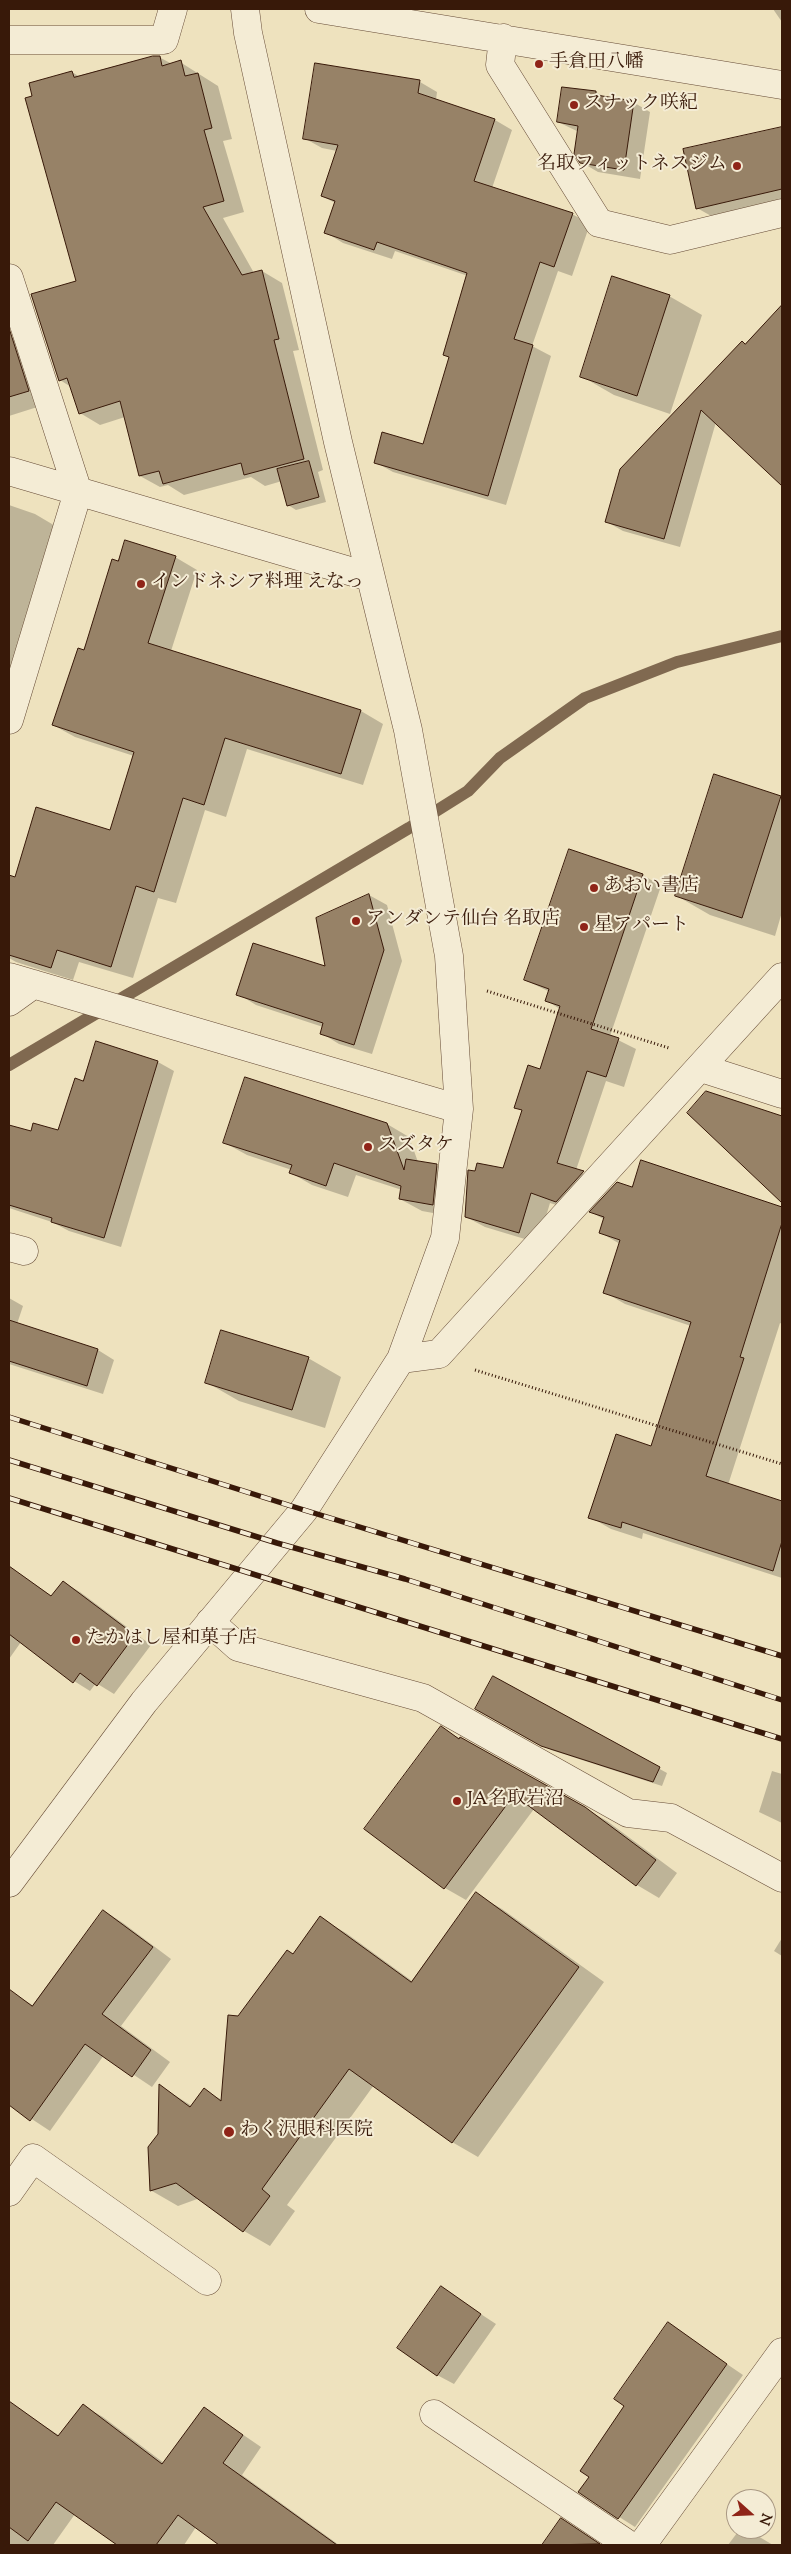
<!DOCTYPE html>
<html>
<head>
<meta charset="utf-8">
<style>
	body { margin:0 }
	#map { position:relative; width:791px; height:2554px; overflow:hidden; background:#eee2be; font-family:"Sorts Mill Goudy",serif }
	canvas { display:block }
	.frame { position:absolute; inset:0; border:10px solid #381909; pointer-events:none }
	.north { position:absolute; left:726px; top:2489px; width:50px; height:50px; box-sizing:border-box; background:#f4ecd5; border:1px solid #a99883; border-radius:50%; rotate:110deg; font-size:14px; font-weight:700; line-height:20px; text-align:center; color:#381909 }
	.north::after { content:''; display:block; margin:auto; width:18px; height:22px; background:#8f2418; clip-path:polygon(50% 0,100% 100%,50% 72%,0 100%) }
</style>
</head>
<body>
<div id="map">
<canvas width="791" height="2554"></canvas>
<div class="frame"></div>
<div class="north">N</div>
</div>
<script>
const ctx = document.querySelector('canvas').getContext('2d');
ctx.lineJoin = 'round';
function fill(path, color) {
  ctx.fillStyle = color;
  ctx.fill(path, 'evenodd');
}
function stroke(path, color, width, dash) {
  ctx.strokeStyle = color;
  ctx.lineWidth = width;
  ctx.lineCap = dash ? 'butt' : 'round';
  ctx.setLineDash(dash || []);
  ctx.stroke(path);
}
function drawText(font, color, halo, rows, align = 'center') {
  ctx.font = font + ' "Sorts Mill Goudy","Noto Serif JP",serif';
  ctx.lineWidth = 4;
  ctx.setLineDash([]);
  ctx.textBaseline = 'middle';
  ctx.strokeStyle = halo;
  ctx.fillStyle = color;
  for (const [text, x, y, turn = 0] of rows) {
    ctx.save();
    ctx.translate(x, y);
    ctx.rotate((+turn || 0) * Math.PI / 180);
    ctx.textAlign = isNaN(turn) ? turn : align;
    if (halo) ctx.strokeText(text, 0, 0);
    ctx.fillText(text, 0, 0);
    ctx.restore();
  }
}
fill(new Path2D(`
	M773,9h9v13z
	M159,57l13,7 8,-2 38,24 14,53 -9,2 21,71 -21,6 31,55 8,-2 20,12 17,67 -6,1 30,119 -5,2 8,30 -30,8 -8,-5 -6,-24 -17,5 -14,-9 -67,18 -16,-10 -8,2 -20,-11 -15,-59 -25,8 -20,-12 -9,-26 -11,-7 18,-99 -44,-184 38,-25 8,5z
	M420,82l17,10 -1,8 59,20 17,10 -20,58 80,26 18,10 -18,52 -14,-5 -26,75 19,10 -45,149 -113,-33 -18,-10 49,-16 26,-89 18,-81 -73,-25 -3,8 -49,-16 -18,-11 10,-29 -13,-7 15,-45 -15,-3 -18,-10z
	M596,92l10,6 27,4 17,10 -10,67 -42,-7 -17,-10 -2,-30 -21,-10z
	M782,128v74l-69,15 -16,-9 -13,-58z
	M669,296l33,19 -32,99 -56,-19 -33,-19z
	M782,306v177l-66,-61 -36,125 -57,-16 -16,-9 139,-177z
	M11,337l22,13 17,53 -41,13v-78z
	M9,505l26,9 22,13 -43,143 -5,-1z
	M175,557l22,13 -26,81 190,60 22,13 -20,61 -116,-36 -21,68 -21,-7 -29,93 -18,-5 -25,80 -54,-16 -6,18 -57,-18 -7,-4v-82l6,3 95,-47 24,-76 -59,-19 -22,-12 65,-162z
	M780,797l2,1v114l-7,24 -65,-21 -33,-19z
	M570,850l73,25 18,11 -51,150 26,13 -12,38 -18,-6 -30,89 26,13 -27,28 -25,-8 -12,40 -53,-16 -19,-10 10,-45 27,-3 20,-58 -7,-4 24,-37 20,-61 -13,-8 3,-9 -25,-12z
	M369,895l18,10 15,56 -30,93 -33,-10 -18,-11 2,-6 -67,-22 -18,-11 88,-26 -8,-50z
	M158,1062l16,9 -53,176 -52,-16 -17,-9 -43,-14v-74l2,-7 21,6 27,-1 25,-49z
	M707,1092l75,25v84l-94,-88z
	M387,1124l22,13 9,25 19,4 22,12 -4,39 -33,-6 -22,-12 2,-9 -46,-15 -8,22 -36,-12 -21,-12 1,-3 -45,-15 -22,-12z
	M642,1161l140,47v116l-2,-1 -52,162 54,18v75l-139,-45 -1,6 -31,-10 -21,-12 62,-70 39,-121 -66,-22 -21,-12 16,-48 -19,-11 4,-13 -14,-8 41,-24z
	M9,1298l14,8 -6,18 81,26 16,10 -11,34 -94,-30z
	M308,1358l33,19 -16,51 -86,-27 -33,-19z
	M9,1566l44,31 10,-15 17,10 71,53 -37,49 -18,-11 -6,8 -16,-10 -53,-39 -12,17z
	M493,1678l174,95 -5,13 -111,-36 -74,-41z
	M441,1728l166,93 70,52 -18,25 -22,-13 -103,-76 -68,91 -21,-12 -79,-60z
	M772,1771l10,3v49l-23,-11z
	M476,1894l26,15 102,73 -126,175 -26,-15 -78,-57 -87,120 8,6 -25,35 -26,-15 -44,-33 -22,8 -26,-15 -3,-44 10,-13 1,-48 32,20 12,-16 18,10 17,-82 54,-63 27,-37 26,15 66,48z
	M104,1911l19,12 48,36 -50,67 49,36 -18,25 -48,-32 -54,76 -41,-27v-108l2,-4 23,14z
	M782,1938v18l-8,-5z
	M441,2288l55,36 -42,60 -17,-9z
	M668,2324l75,51 -108,152 -55,-35 10,-16z
	M84,2406l19,11 61,46 40,-55 57,39 -19,28 97,70h-118l-25,-18 -12,18h-65l-44,-31 -22,31h-44v-125l3,2 8,-12 40,26z
	M561,2520l16,9 25,16h-59z
	M740,2529h6l27,16h-45z`), '#0003');
stroke(new Path2D(`
	M9,1065l400,-237 59,-37 32,-33 85,-60 92,-36 105,-26`), '#806950', 12);
const building = new Path2D(`
	M153,56h7l2,10 19,-6 4,16 13,-3 14,55 -8,2 20,71 -21,6 39,68 20,-5 17,69 -5,1 30,119 -60,16 -3,-12 -78,21 -4,-13 -20,5 -19,-75 -41,13 -12,-36 -8,3 -28,-87 45,-13 -51,-183 7,-2 -3,-13 43,-12 2,6z
	M315,63l105,17 -2,13 77,26 -21,62 99,32 -19,54 -14,-5 -26,77 19,6 -45,151 -114,-33 8,-31 41,12 26,-87 -6,-2 24,-82 -90,-31 -3,8 -50,-17 11,-32 -14,-5 17,-51 -35,-6z
	M562,87l34,4v4l38,6 -10,69 -44,-7 -6,-9 4,-28 -21,-4z
	M782,127v62l-86,20 -13,-60z
	M612,276l58,19 -33,101 -57,-19z
	M782,305v181l-81,-76 -37,129 -59,-17 15,-53 122,-128 3,3z
	M9,328l20,63 -20,6z
	M309,461l10,36 -32,9 -10,-37z
	M125,540l51,16 -28,87 213,67 -20,64 -116,-36 -21,67 -21,-7 -29,94 -18,-6 -25,81 -54,-17 -6,18 -42,-13v-80l6,2 21,-70 74,23 24,-78 -82,-27 26,-77 6,2 28,-91 6,2z
	M714,774l67,22 -39,122 -67,-22z
	M569,849l74,25 -52,155 28,9 -13,39 -19,-6 -30,92 27,8 -28,31 -25,-9 -12,40 -54,-16 3,-47 7,1 2,-8 26,5 19,-58 -8,-2 14,-43 12,4 20,-63 -15,-5 4,-12 -25,-9z
	M369,894l15,56 -30,95 -34,-11 3,-11 -87,-28 17,-52 72,23 -9,-48z
	M96,1041l62,20 -54,177 -53,-16 1,-4 -43,-13v-80l22,6 2,-8 25,7 17,-52 8,3z
	M245,1077l142,46 17,47 2,-11 31,5 -4,41 -34,-6 2,-13 -67,-23 -8,23 -37,-13 3,-8 -69,-22z
	M706,1091l76,25v87l-95,-90z
	M641,1160l141,47v16l-42,134 4,1 -38,118 76,25v40l-9,30 -151,-49 -1,6 -33,-10 28,-84 35,12 40,-124 -88,-29 17,-53 -21,-7 5,-16 -15,-5 28,-30 15,5z
	M9,1320l89,29 -11,37 -78,-25z
	M221,1330l88,27 -17,53 -87,-27z
	M9,1566l42,30 12,-15 72,54 -38,51 -17,-13 -7,10 -64,-49z
	M493,1676l167,91 -7,15 -112,-36 -66,-37z
	M441,1726l18,13 1,-2 125,70 71,53 -20,26 -122,-91 -70,94 -80,-60z
	M476,1892l103,75 -127,176 -103,-74 -87,120 8,7 -27,36 -67,-49 -26,8 -2,-44 10,-13 1,-50 31,23 14,-19 17,13 7,-86 10,1 49,-66 6,4 27,-38 91,66z
	M103,1910l50,37 -51,67 49,36 -19,27 -47,-33 -55,77 -21,-16v-116l23,17z
	M441,2286l40,28 -44,62 -40,-28z
	M668,2322l59,42 -109,155 -40,-27 11,-15 -9,-6 44,-65 -10,-7z
	M9,2401l49,35 25,-32 79,60 42,-57 39,28 -20,28 114,82h-118l-41,-30 -22,30h-39l-61,-43 -28,39 -19,-14z
	M561,2518l39,26 -58,1z`);
fill(building, '#978267');
stroke(building, '#381909', 1);
const minor = new Path2D(`
	M319,9l463,76
	M503,38l-3,27 99,158 71,17 112,-27
	M9,40h155l9,-31
	M9,278l69,214 -69,228
	M9,471l361,106
	M9,977l450,132
	M9,1002l25,-18
	M701,1068l81,26
	M9,1247l15,4
	M401,1359l38,-5 343,-377
	M210,1622l28,25 185,51 205,115 43,5 111,60
	M9,1883l135,-181 160,-192 97,-151 44,-121 14,-129 -10,-153 -41,-226 -70,-288 -90,-409 -3,-24
	M9,2192l24,-34 174,123
	M434,2414l195,131
	M642,2545l140,-193`);
stroke(minor, '#664b36', 29);
stroke(new Path2D(`
	M487,991l182,57
	M475,1370l307,94`), '#381909', 3, [1, 2.5]);
stroke(minor, '#f4ecd5', 28);
const rail = new Path2D(`
	M9,1417l295,93 478,146
	M9,1460l268,83 128,36 377,121
	M9,1498l773,241`);
stroke(rail, '#381909', 5.5);
stroke(rail, '#f4ecd5', 4, [11]);
for (const [x, y, r, color] of [
	[539,64,5,"#8f2418"],
	[574,105,5,"#8f2418"],
	[737,166,5,"#8f2418"],
	[141,584,5,"#8f2418"],
	[594,888,5,"#8f2418"],
	[356,921,5,"#8f2418"],
	[584,927,5,"#8f2418"],
	[368,1147,5,"#8f2418"],
	[76,1640,5,"#8f2418"],
	[457,1801,5,"#8f2418"],
	[229,2132,6,"#8f2418"]
]) {
  const dot = new Path2D();
  dot.arc(x, y, r, 0, 2 * Math.PI);
  ctx.fillStyle = color;
  ctx.fill(dot);
  stroke(dot, '#f4ecd5', 2);
}
drawText('19px', '#381909', '#f4ecd5', [
	["手倉田八幡",549,64],
	["スナック咲紀",584,105],
	["名取フィットネスジム",727,166,"right"],
	["インドネシア料理 えなっ",151,584],
	["あおい書店",604,888],
	["アンダンテ仙台 名取店",366,921],
	["星アパート",594,927],
	["スズタケ",378,1147],
	["たかはし屋和菓子店",86,1640],
	["JA名取岩沼",467,1801],
	["わく沢眼科医院",240,2132]
], 'left');
</script>
</body>
</html>
